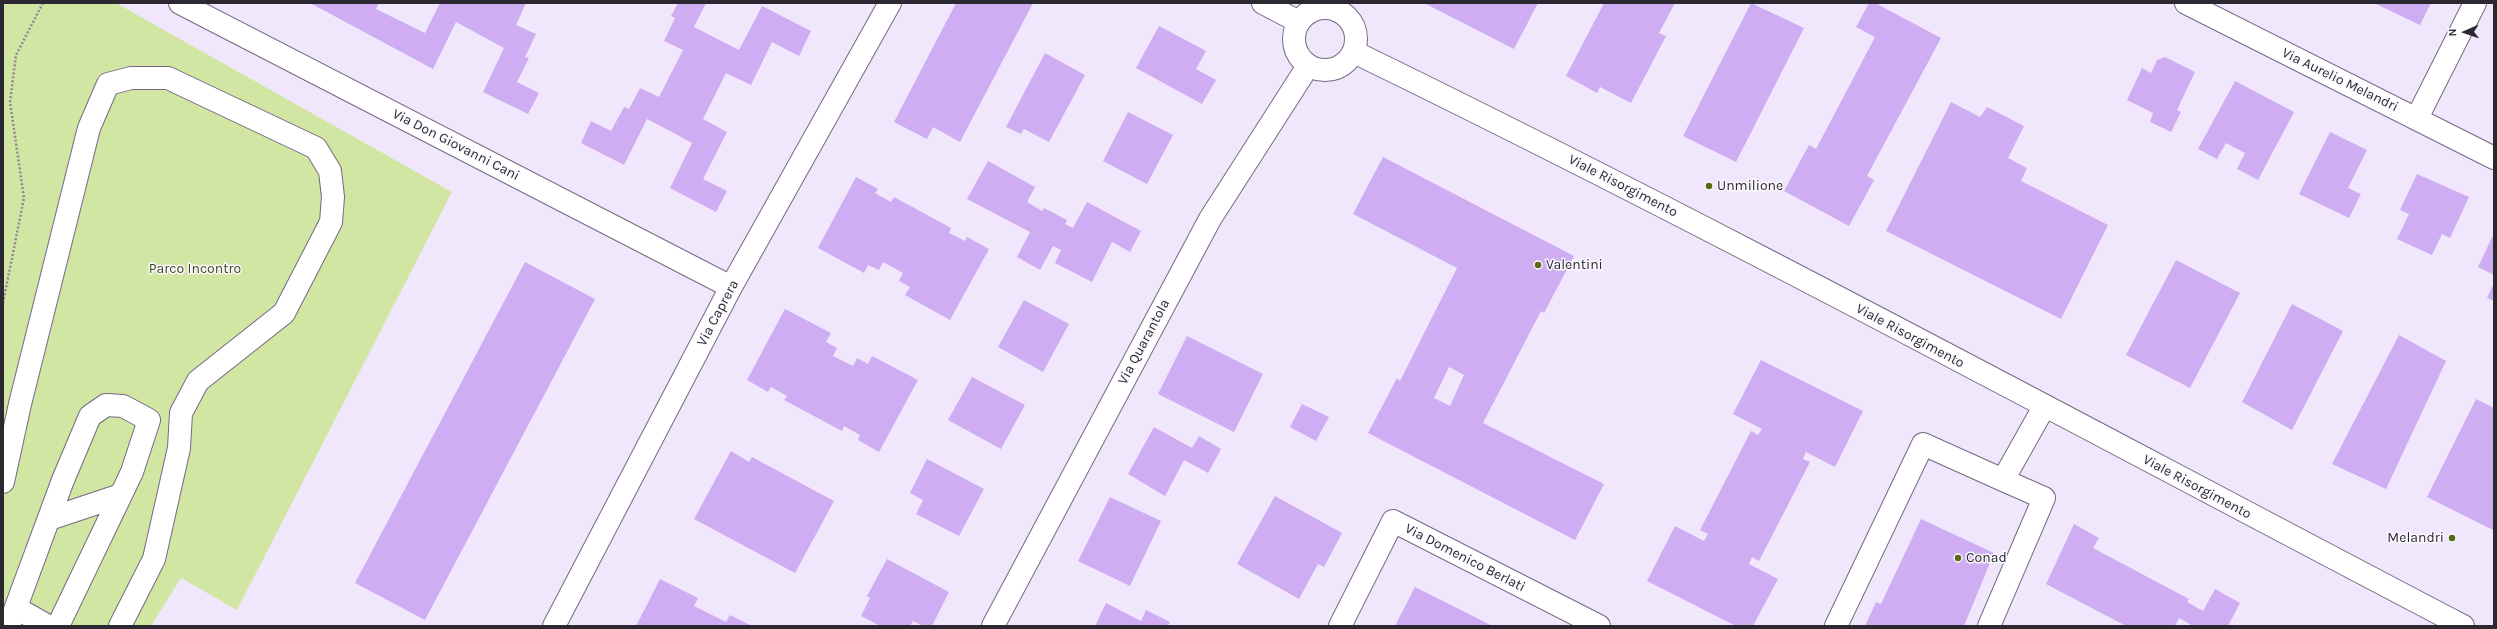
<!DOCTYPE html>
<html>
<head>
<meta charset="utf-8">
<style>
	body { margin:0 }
	#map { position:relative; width:2497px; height:629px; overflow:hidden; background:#f1e7fd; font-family:Karla,sans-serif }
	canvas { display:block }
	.frame { position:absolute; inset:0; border:4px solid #2c2832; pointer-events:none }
	.north { position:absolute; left:2445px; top:12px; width:40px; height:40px; -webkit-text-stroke:3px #fbf8fe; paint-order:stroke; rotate:268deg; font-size:11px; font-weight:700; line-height:16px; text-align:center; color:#2c2832 }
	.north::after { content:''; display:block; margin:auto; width:14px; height:18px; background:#2c2832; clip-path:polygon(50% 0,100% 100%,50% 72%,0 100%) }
</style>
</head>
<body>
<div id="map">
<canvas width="2497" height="629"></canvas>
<div class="frame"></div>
<div class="north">N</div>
</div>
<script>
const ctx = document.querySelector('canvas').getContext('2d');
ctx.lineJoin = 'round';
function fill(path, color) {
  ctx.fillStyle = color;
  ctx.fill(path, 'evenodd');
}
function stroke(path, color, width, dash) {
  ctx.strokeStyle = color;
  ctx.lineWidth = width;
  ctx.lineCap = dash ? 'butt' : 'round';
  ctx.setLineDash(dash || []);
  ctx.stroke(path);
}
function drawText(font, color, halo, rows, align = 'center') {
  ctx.font = font + ' Karla,sans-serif';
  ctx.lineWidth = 3;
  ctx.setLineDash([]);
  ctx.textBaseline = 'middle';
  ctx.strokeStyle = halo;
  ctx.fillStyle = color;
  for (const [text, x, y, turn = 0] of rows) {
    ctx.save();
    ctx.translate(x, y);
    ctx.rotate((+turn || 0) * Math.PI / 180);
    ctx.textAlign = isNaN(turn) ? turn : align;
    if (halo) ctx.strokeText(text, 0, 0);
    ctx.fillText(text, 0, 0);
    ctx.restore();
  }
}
fill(new Path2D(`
	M3,3h113l336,189 -215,418 -56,-32 -30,48h-148z`), '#d2e6a4');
fill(new Path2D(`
	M310,3h69l-3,6 49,24 15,-30h86l-10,22 20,9 -11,23 4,1 -12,24 22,11 -11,21 -45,-22 21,-44 -48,-26 -23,47z
	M678,3h28l-12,24 45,23 23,-44 49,25 -12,25 -27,-14 -21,43 -25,-12 -23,46 24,13 -24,47 24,12 -11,21 -46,-24 22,-45 -20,-11 -25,-13 -23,46 -43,-22 10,-22 20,10 13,-24 5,2 11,-21 19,9 24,-47 -19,-9 11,-23 -4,-2z
	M956,3h77l-73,139 -27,-15 -6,12 -33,-17z
	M1424,3h114l-24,46z
	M1604,3h71l-16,30 7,3 -35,67 -31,-16 -3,6 -31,-17z
	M1751,3l53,25 -68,134 -53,-26z
	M1869,3h6l66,35 -74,138 7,4 -25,46 -65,-35 25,-46 7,4 59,-112 -19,-10z
	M2374,3h57l-11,22z
	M1159,26l47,25 -10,18 20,11 -14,24 -66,-36z
	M1045,53l40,22 -36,67 -25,-13 -3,5 -15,-7z
	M2165,57l30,15 -18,38 4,2 -10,20 -21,-10 3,-9 -26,-13 15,-32 9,5 6,-13z
	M2235,81l59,31 -36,68 -21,-11 8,-16 -19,-10 -9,16 -19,-10z
	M1951,102l29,15 7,-10 37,19 -16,32 19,10 -6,13 87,44 -47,94 -175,-88z
	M1128,112l45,23 -26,49 -44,-23z
	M2330,132l37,18 -19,38 13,6 -12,24 -50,-24z
	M1383,157l191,99 -30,57 -3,-2 -58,112 121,61 -29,56 -207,-107 29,-55 3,3 57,-113 -104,-54zM1449,367l15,8 -14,31 -16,-8z
	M988,161l47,26 -8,15 15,9 2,-3 23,12 -2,4 8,4 14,-26 54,29 -11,21 -18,-10 -20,40 -37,-19 6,-13 -8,-4 -13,24 -23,-13 13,-25 -63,-33z
	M2417,174l52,23 -19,41 -8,-4 -10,21 -35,-16 12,-25 -9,-4z
	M856,177l22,12 -3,4 16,9 3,-5 57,31 -2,5 16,8 2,-4 22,12 -39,71 -45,-25 5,-8 -11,-6 4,-8 -20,-11 -4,8 -11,-5 -4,8 -46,-25z
	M2494,233v42l-16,-8z
	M2176,260l64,33 -50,95 -64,-33z
	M525,262l70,37 -170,321 -70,-37z
	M2494,283v18l-7,-3z
	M1024,300l45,24 -26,48 -45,-25z
	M2292,304l51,27 -51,99 -50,-28z
	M785,309l46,24 -5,9 11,6 -4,8 20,10 4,-8 11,6 4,-8 46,24 -39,72 -21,-12 2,-5 -16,-9 -2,5 -58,-31 3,-4 -16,-9 -3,5 -21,-12z
	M2399,335l47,26 -60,128 -54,-25z
	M1187,336l76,38 -29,58 -76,-38z
	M1761,360l102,51 -28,56 -29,-15 -3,7 7,3 -51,99 -7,-4 -3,7 29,15 -25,47h-17l-89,-45 28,-55 29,15 4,-7 -8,-4 51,-99 7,4 4,-6 -29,-15z
	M972,377l53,28 -24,44 -53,-29z
	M2476,399l18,9 -1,122 -66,-33z
	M1302,404l27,13 -13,24 -26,-14z
	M1154,427l38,21 7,-12 22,13 -13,24 -24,-13 -19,36 -37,-22z
	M731,451l18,11 3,-5 82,44 -39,72 -101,-54z
	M927,459l57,30 -25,47 -43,-22 7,-14 -13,-7z
	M1275,496l67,37 -18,34 -6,-3 -19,35 -62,-35z
	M1110,497l51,24 -31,65 -52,-25z
	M1921,519l73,34 -30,73h-99l11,-24 5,2z
	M2074,524l25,14 -6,10 96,51 -2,3 16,9 12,-22 25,14 -12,23h-35l-14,-8 -4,8h-49l-80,-42z
	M887,559l62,33 -17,34h-9l-10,-5 -3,5h-30l-19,-10 9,-18 -3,-2z
	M660,579l38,19 -4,8 32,16 4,-7 22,11h-116z
	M1415,587l62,31 15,8h-97z
	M1106,603l35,18 5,-11 24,12 -2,4h-73z`), '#ceadf3');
const minor = new Path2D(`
	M180,3l551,284
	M1263,3l36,19
	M2186,3l308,155
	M1294 39a31 31 0 1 1 62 0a31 31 0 1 1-62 0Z
	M1354,52c374,182 740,381 1109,574
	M2417,118l58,-115
	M3,482l17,-78 69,-276 19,-44 23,-6h37l148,70 14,23 3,26 -2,25 -47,91 -86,68 -17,32 -2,35 -25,111 -34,67
	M49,519l72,-24
	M16,608l32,18
	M9,626l54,-146 27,-64 16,-11 17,1 26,14 -17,52 -74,154
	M554,626l177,-339 159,-284
	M993,626l217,-407 98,-153
	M1340,626l53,-105 206,105
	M1836,626l87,-182 80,36 41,-73
	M1989,626l55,-128 -41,-18`);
stroke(minor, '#746981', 24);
stroke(new Path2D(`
	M3,303l21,-105 -14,-96 6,-47 27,-52`), '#8e8797', 2.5, [2, 2]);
stroke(minor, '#fff', 22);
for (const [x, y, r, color] of [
	[1709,186,4,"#566916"],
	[1538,265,4,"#566916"],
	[2452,538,4,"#566916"],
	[1958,558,4,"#566916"]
]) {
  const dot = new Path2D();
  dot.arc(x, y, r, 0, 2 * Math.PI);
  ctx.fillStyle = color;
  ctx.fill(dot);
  stroke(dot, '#fbf8fe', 1.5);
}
drawText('14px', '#2c2832', '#fbf8fe', [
	["Via Aurelio Melandri",2340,80,26],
	["Via Don Giovanni Cani",456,145,27],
	["Viale Risorgimento",1623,186,27],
	["Via Caprera",718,313,-62],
	["Viale Risorgimento",1910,336,28],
	["Via Quarantola",1144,342,-62],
	["Viale Risorgimento",2197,487,28],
	["Via Domenico Berlati",1465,558,27]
]);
drawText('14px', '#2c2832', '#fbf8fe', [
	["Unmilione",1717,186],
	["Valentini",1546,265],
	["Melandri",2444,538,"right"],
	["Conad",1966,558]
], 'left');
drawText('14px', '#3e4920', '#fbf8fe', [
	["Parco Incontro",195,269]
]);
</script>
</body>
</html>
